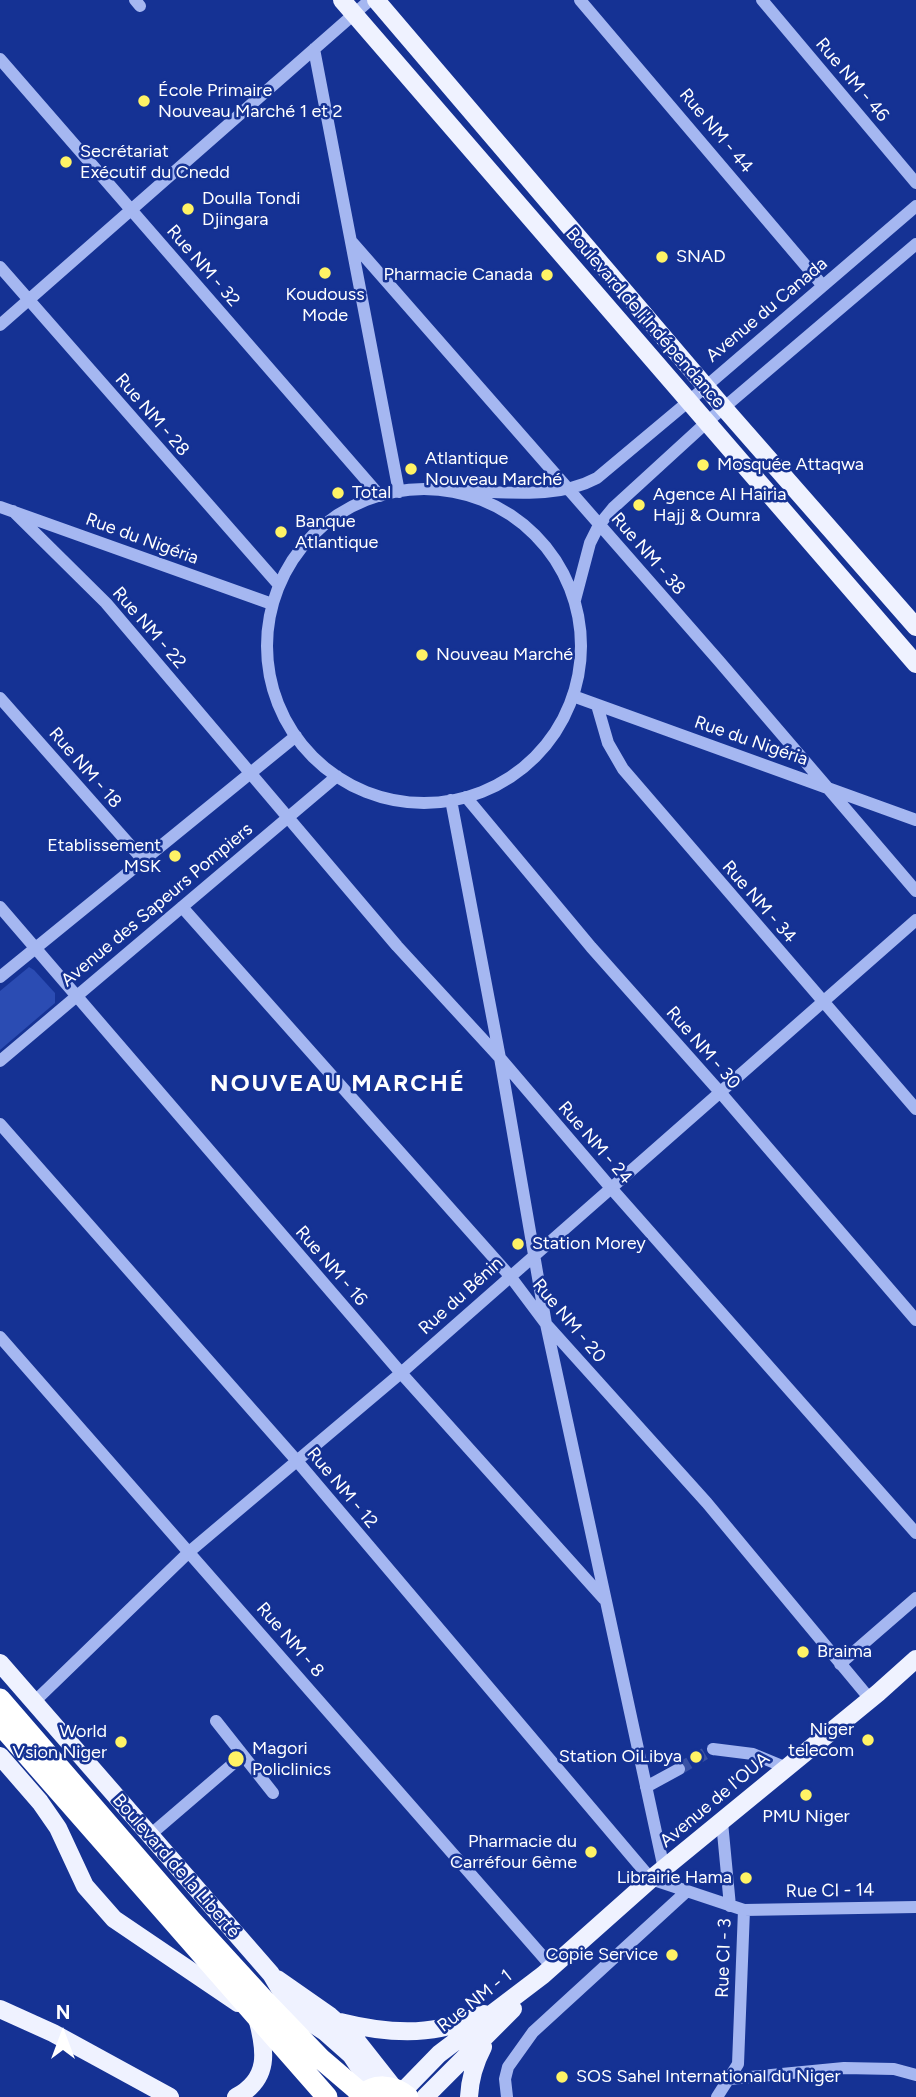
<!DOCTYPE html>
<html>
<head>
<meta charset="utf-8">
<style>
	body { margin:0 }
	#map { position:relative; width:916px; height:2097px; overflow:hidden; background:#153294; font-family:Figtree,sans-serif }
	canvas { display:block }
	.north { position:absolute; left:28px; top:1999px; width:70px; height:70px; -webkit-text-stroke:5px #153294; paint-order:stroke; rotate:0deg; font-size:19px; font-weight:700; line-height:28px; text-align:center; color:#fff }
	.north::after { content:''; display:block; margin:auto; width:24px; height:32px; background:#fff; clip-path:polygon(50% 0,100% 100%,50% 72%,0 100%) }
</style>
</head>
<body>
<div id="map">
<canvas width="916" height="2097"></canvas>
<div class="north">N</div>
</div>
<script>
const ctx = document.querySelector('canvas').getContext('2d');
ctx.lineJoin = 'round';
function fill(path, color) {
  ctx.fillStyle = color;
  ctx.fill(path, 'evenodd');
}
function stroke(path, color, width, dash) {
  ctx.strokeStyle = color;
  ctx.lineWidth = width;
  ctx.lineCap = dash ? 'butt' : 'round';
  ctx.setLineDash(dash || []);
  ctx.stroke(path);
}
function drawText(font, color, halo, rows, align = 'center') {
  ctx.font = font + ' Figtree,sans-serif';
  ctx.lineWidth = 5;
  ctx.setLineDash([]);
  ctx.textBaseline = 'middle';
  ctx.strokeStyle = halo;
  ctx.fillStyle = color;
  for (const [text, x, y, turn = 0] of rows) {
    ctx.save();
    ctx.translate(x, y);
    ctx.rotate((+turn || 0) * Math.PI / 180);
    ctx.textAlign = isNaN(turn) ? turn : align;
    if (halo) ctx.strokeText(text, 0, 0);
    ctx.fillText(text, 0, 0);
    ctx.restore();
  }
}
fill(new Path2D(`
	M29,967l5,3 21,23v10l-55,47v-59z`), '#2b4cb3');
stroke(new Path2D(`
	M679,1769l34,-20`), '#3851a4', 12, [12, 6]);
stroke(new Path2D(`
	M135,0l5,6
	M580,0l243,286
	M762,0l154,183
	M314,49l85,443
	M0,59l380,437
	M351,241l368,420 197,230
	M0,267l279,318
	M0,325l370,-325
	M267 646a157 157 0 1 1 314 0a157 157 0 1 1-314 0Z
	M466,491c43,1 92,8 131,-13l92,-77 227,-195
	M0,507l272,97
	M13,511l93,92 291,343 103,112 111,130 305,345
	M575,600l15,-57 9,-18 14,-17 94,-86 209,-178
	M573,696l343,124
	M0,698l144,163
	M597,705l11,38 15,26 293,340
	M466,797l125,150 128,144 197,229
	M451,800l49,258 46,266 118,545
	M0,907l401,466 203,226
	M182,907l328,369 36,48 161,179 163,196
	M0,977l296,-241
	M0,1061l337,-285
	M0,1124l297,337 354,418 93,31 -6,154 -21,33
	M0,1337l552,630
	M840,1664l76,-66
	M34,1702l155,-150 212,-179 515,-453
	M216,1721l57,72
	M713,1749l40,5 34,14
	M646,1787l33,-18
	M722,1822l8,84
	M150,1835l92,-79
	M744,1910l172,-3
	M730,2079l114,-11 50,1 22,6
	M507,2097l-2,-18 3,-12 25,-35 154,-141`), '#a5b7f1', 12);
stroke(new Path2D(`
	M342,0l574,664
	M376,0l348,408 192,219
	M0,1663l271,311 13,22 21,23 20,13 26,23 22,33
	M0,1756l40,46 18,26 27,58 29,33 124,84
	M277,1979l53,37 23,20 41,52
	M0,2009l53,24 117,64
	M340,2022c32,8 68,13 101,6 14,-3 29,-9 43,-14
	M402,2092l37,-38 104,-79 108,-96 227,-186 38,-34
	M236,2097c34,-18 30,-46 21,-79
	M425,2097l88,-88
	M469,2097c1,-19 5,-33 14,-50`), '#eff2ff', 18);
stroke(new Path2D(`
	M0,1699l192,222 75,82 54,56 41,35
	M0,1724l327,373
	M359,2097c15,-14 34,-13 49,0`), '#fff', 21);
for (const [x, y, r, color] of [
	[144,101,7,"#fff365"],
	[66,162,7,"#fff365"],
	[188,209,7,"#fff365"],
	[662,257,7,"#fff365"],
	[325,273,7,"#fff365"],
	[547,275,7,"#fff365"],
	[703,465,7,"#fff365"],
	[411,469,7,"#fff365"],
	[338,493,7,"#fff365"],
	[639,505,7,"#fff365"],
	[281,532,7,"#fff365"],
	[422,655,7,"#fff365"],
	[175,856,7,"#fff365"],
	[518,1244,7,"#fff365"],
	[803,1652,7,"#fff365"],
	[868,1740,7,"#fff365"],
	[121,1742,7,"#fff365"],
	[696,1757,7,"#fff365"],
	[236,1759,9,"#fff365"],
	[806,1795,7,"#fff365"],
	[591,1852,7,"#fff365"],
	[746,1878,7,"#fff365"],
	[672,1955,7,"#fff365"],
	[562,2077,7,"#fff365"]
]) {
  const dot = new Path2D();
  dot.arc(x, y, r, 0, 2 * Math.PI);
  ctx.fillStyle = color;
  ctx.fill(dot);
  stroke(dot, '#153294', 2.5);
}
drawText('18px', '#fff', '#153294', [
	["Rue NM - 46",852,80,50],
	["Rue NM - 44",716,131,50],
	["Rue NM - 32",203,266,49],
	["Avenue du Canada",767,310,-40],
	["Boulevard de l'Indépendance",645,318,49],
	["Rue NM - 28",152,415,49],
	["Rue du Nigéria",142,539,20],
	["Rue NM - 38",648,554,49],
	["Rue NM - 22",149,628,49],
	["Rue du Nigéria",751,741,19],
	["Rue NM - 18",85,768,49],
	["Rue NM - 34",759,902,49],
	["Avenue des Sapeurs Pompiers",157,905,-40],
	["Rue NM - 30",703,1048,49],
	["Rue NM - 24",595,1143,49],
	["Rue NM - 16",331,1266,49],
	["Rue du Bénin",461,1296,-42],
	["Rue NM - 20",569,1321,50],
	["Rue NM - 12",342,1488,50],
	["Rue NM - 8",290,1640,49],
	["Avenue de l'OUA",715,1800,-40],
	["Boulevard de la Liberté",176,1866,49],
	["Rue CI - 14",830,1891,-1],
	["Rue CI - 3",724,1958,-88],
	["Rue NM - 1",475,2001,-38]
]);
drawText('18px', '#fff', '#153294', [
	["École Primaire",158,91],
	["Nouveau Marché 1 et 2",158,112],
	["Secrétariat",80,152],
	["Exécutif du Cnedd",80,173],
	["Doulla Tondi",202,199],
	["Djingara",202,220],
	["SNAD",676,257],
	["Pharmacie Canada",533,275,"right"],
	["Koudouss",325,295,"center"],
	["Mode",325,316,"center"],
	["Atlantique",425,459],
	["Nouveau Marché",425,480],
	["Mosquée Attaqwa",717,465],
	["Total",352,493],
	["Agence Al Hairia",653,495],
	["Hajj & Oumra",653,516],
	["Banque",295,522],
	["Atlantique",295,543],
	["Nouveau Marché",436,655],
	["Etablissement",161,846,"right"],
	["MSK",161,867,"right"],
	["Station Morey",532,1244],
	["Braima",817,1652],
	["Niger",854,1730,"right"],
	["telecom",854,1751,"right"],
	["World",107,1732,"right"],
	["Vsion Niger",107,1753,"right"],
	["Magori",252,1749],
	["Policlinics",252,1770],
	["Station OiLibya",682,1757,"right"],
	["PMU Niger",806,1817,"center"],
	["Pharmacie du",577,1842,"right"],
	["Carréfour 6ème",577,1863,"right"],
	["Librairie Hama",732,1878,"right"],
	["Copie Service",658,1955,"right"],
	["SOS Sahel International du Niger",576,2077]
], 'left');
ctx.letterSpacing = '2px';
drawText('bold 24px', '#fff', '#153294', [
	["NOUVEAU MARCHÉ",338,1084]
]);
ctx.letterSpacing = '0px';
</script>
</body>
</html>
